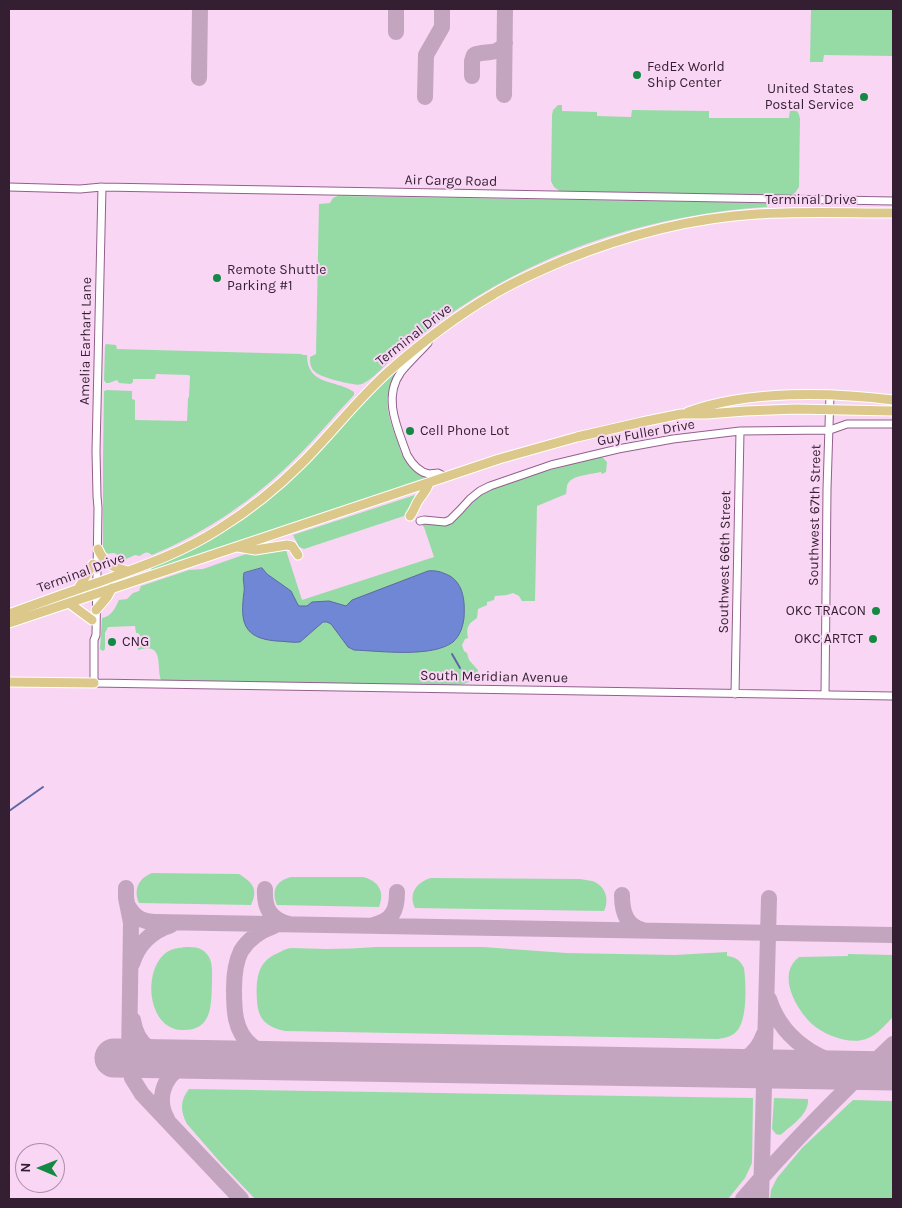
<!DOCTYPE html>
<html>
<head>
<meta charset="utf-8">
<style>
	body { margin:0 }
	#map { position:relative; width:902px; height:1208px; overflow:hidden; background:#f9d6f4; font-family:Karla,sans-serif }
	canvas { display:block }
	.frame { position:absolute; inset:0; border:10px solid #341f32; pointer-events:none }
	.north { position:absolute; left:15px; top:1143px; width:50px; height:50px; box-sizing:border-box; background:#f9d6f4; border:1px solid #aa8da6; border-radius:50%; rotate:271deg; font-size:14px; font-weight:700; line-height:20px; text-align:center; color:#341f32 }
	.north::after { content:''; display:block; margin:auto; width:18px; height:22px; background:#148943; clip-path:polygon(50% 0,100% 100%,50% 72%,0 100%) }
</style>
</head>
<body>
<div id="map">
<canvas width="902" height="1208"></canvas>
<div class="frame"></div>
<div class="north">N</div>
</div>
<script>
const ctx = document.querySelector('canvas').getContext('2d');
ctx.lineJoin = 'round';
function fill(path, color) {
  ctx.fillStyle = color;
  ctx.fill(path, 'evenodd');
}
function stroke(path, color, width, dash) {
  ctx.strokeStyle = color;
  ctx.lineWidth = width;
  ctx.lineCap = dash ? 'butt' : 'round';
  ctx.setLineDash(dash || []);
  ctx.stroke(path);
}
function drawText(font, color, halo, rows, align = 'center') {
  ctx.font = font + ' Karla,sans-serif';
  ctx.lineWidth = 4;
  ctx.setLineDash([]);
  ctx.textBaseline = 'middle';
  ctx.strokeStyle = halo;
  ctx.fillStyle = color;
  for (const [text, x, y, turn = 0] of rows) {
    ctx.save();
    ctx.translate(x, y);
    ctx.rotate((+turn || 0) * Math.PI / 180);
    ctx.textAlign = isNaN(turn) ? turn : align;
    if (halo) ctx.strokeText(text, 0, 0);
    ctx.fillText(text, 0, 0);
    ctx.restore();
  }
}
fill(new Path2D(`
	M811,9h82v47l-69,-1 -1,7h-13z
	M558,105h4v6l35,1v4l34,1 1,-7 77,1v7h80l1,-9 1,-1c6,2 8,4 9,11l-1,68 -4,6 -7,3 -227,-4 -7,-5 -3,-6 1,-66 1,-5z
	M338,196l429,7v4c-110,7 -216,40 -308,101 -22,15 -44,31 -64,48 -8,7 -22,23 -31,27 -3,2 -7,2 -11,1 -8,-1 -34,-7 -39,-13 -4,-4 -4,-9 -4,-14l6,-3 3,-150 11,-1 3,-5z
	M106,344l10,1 1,4 184,5 2,1h4c0,28 23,25 42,34l5,3v3c-19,20 -37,42 -57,62 -42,42 -90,75 -145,98 -5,-4 -7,-3 -12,1l-5,-1 -9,4 -12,-6 -11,1v-96l1,-67 3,-1 25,1v8l3,1v20l52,1 1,-23 1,-1 1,-21 -2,-1 -32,-1 -1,5h-22v3l-2,2 -12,-1 -2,-3 -8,3h-3l-2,-3 1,-34z
	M395,370l2,3c-15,22 -10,40 -1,64 7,20 8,29 29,39l1,3 -274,92 -1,-2 4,-4 61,-30 128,-113z
	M599,457l4,1 4,4 -1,10 -4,2 -1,-2c-8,2 -27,3 -32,10 -3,3 -2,8 -3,12l-29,12 -2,95h-13l-3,-5 -6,-3 -6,2 -12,1 -1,4 -7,2v3l-9,4 -1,9c-9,6 -11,9 -9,20l-3,1 -3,6 2,6 3,2 2,7 9,10 -2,9 -12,5 -19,2 -284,-6c-5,-13 4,-39 -23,-30v-9h2v-6l-2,-2h-2l-1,-7 -27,1 -3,6v16l-2,2 -3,-2 2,-31c10,-2 13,-10 17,-18l8,-1 6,-6 6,-2 2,-5 48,-16 14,-1 43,-15 39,-7 17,53 132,-43 -10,-30 -3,-3 4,-1 18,2 7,-1 12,-10 16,-17 12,-7 49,-17z
	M415,495l3,1 -11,19 -103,34 -5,-2 -6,-12z
	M152,873l87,1c13,8 20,15 12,31l-112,-2c-6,-14 0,-25 13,-30z
	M291,877h72c16,4 22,15 16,30l-102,-2c-6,-15 -1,-24 14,-28z
	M431,878l149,1c4,1 8,1 12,2 13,4 18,18 12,30l-189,-3c-7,-15 2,-26 16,-30z
	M186,947c9,0 17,0 23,10 4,7 3,17 3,26 -1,22 1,48 -30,47 -35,-1 -40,-61 -15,-78 6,-4 12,-4 19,-5z
	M376,947h107l83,6 109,2 52,-3v4c9,1 13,4 17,12 2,15 4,53 -8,64 -5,5 -12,6 -18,7l-433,-8c-17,-4 -27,-10 -28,-30 -1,-20 -1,-39 21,-48 4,-2 9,-5 14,-5 11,0 23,1 34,1 17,0 34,-1 50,-2z
	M848,954l45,1v62c-8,8 -16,18 -27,22 -16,6 -42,-4 -54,-15 -16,-15 -36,-50 -13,-67l49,-1z
	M189,1089l564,9 -1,65 -7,15 -17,21h-473l-35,-37 -33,-38c-7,-13 -7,-24 2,-35z
	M774,1098l34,1c1,15 -15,25 -25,34l-3,2 -4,-1 -4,-5z
	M853,1100l40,1v98h-123l1,-9 6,-12 25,-30z`), '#96dba6');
const water = new Path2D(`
	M262,568l5,6 24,17 6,12 2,3h8l5,-4 17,-1 17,5 6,-6 76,-29c8,-1 14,1 22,5 14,9 15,26 14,42 -1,8 -4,18 -11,24 -21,16 -73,9 -99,8l-6,-3 -17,-23 -4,-2h-4l-23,20c-8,1 -16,-1 -24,-1 -33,-3 -36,-19 -32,-49 1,-7 -2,-12 0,-19z`);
fill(water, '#7087d6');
stroke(water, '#5e68a5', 1);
stroke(new Path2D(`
	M452,654l8,14
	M9,811l34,-24`), '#5e68a5', 2);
stroke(new Path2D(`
	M396,32v-23
	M472,76v-15l2,-6c11,-5 24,1 31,-12
	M199,78l1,-69
	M504,95l1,-86
	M425,97l1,-42 16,-28v-18
	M126,888v10l5,25 -2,135 3,20 10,16 99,105
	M265,889c-1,19 5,30 24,35
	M622,895c0,17 4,31 21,35
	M128,906c7,12 15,16 28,16l737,13
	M374,925c19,-5 23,-15 23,-33
	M274,926c-14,5 -25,12 -33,25 -6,12 -7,25 -7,38 0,20 0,42 17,56 16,14 35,14 54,16
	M132,964c6,-20 20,-33 39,-39
	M769,999c15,47 60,68 106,71
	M133,1020c4,25 20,35 45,39
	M715,1068c24,-5 40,-9 49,-34
	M167,1119c-10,-18 -5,-40 13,-51 7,-5 14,-6 22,-8
	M743,1199c47,-55 98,-106 150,-155
	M761,1199l8,-301`), '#c4a5c0', 16);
stroke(new Path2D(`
	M114,1058l779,13`), '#c4a5c0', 39);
const minor = new Path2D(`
	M9,187l71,2 22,-2 791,14
	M102,187l-6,264 1,45 1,12 -2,127 -2,5v43l799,13
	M428,343c-9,10 -19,19 -27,29 -19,26 -3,57 6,83 5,9 11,17 22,19 3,0 6,-1 9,-1 3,1 5,3 8,4
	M420,521l4,-1 21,2 5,-2 10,-10 10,-11 10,-8 10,-5 61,-21 67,-16 55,-10 67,-8 90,-1 17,-6h46
	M735,694l5,-263
	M825,695l2,-206 3,-94`);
const major = new Path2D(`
	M688,412c60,-22 143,-20 205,-12
	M410,516c4,-5 5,-10 8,-15 5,-8 8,-9 11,-18
	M238,547l17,3 32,-5 5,1 6,9
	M98,549c7,16 14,18 30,22
	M78,589l15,-25
	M69,603l23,17
	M96,610l11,-13 5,-9
	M9,614c30,-11 60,-22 90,-32 41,-15 83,-29 120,-53 29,-18 58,-41 83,-66 29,-29 55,-63 86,-91 33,-29 68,-56 106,-78 21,-13 45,-23 68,-33 62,-25 128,-43 195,-47 45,-3 91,-1 136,-1
	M9,623l490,-164 78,-22 65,-15 39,-8h26l38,-3 51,-2 97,2
	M9,682l85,1`);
stroke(minor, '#92608d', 9);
stroke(major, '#fff', 11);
stroke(minor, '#fff', 7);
stroke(major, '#dcc88b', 9);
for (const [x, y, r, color] of [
	[637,75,5,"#148943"],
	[864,97,5,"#148943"],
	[217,278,5,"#148943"],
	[410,431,5,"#148943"],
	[876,611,5,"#148943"],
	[873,639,5,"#148943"],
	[112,642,5,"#148943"]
]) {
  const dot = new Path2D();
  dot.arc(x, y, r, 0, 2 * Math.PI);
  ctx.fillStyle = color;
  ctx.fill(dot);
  stroke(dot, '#f9d6f4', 2);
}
drawText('14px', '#341f32', '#f9d6f4', [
	["FedEx World",647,67],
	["Ship Center",647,83],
	["United States",854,89,"right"],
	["Postal Service",854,105,"right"],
	["Remote Shuttle",227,270],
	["Parking #1",227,286],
	["Cell Phone Lot",420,431],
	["OKC TRACON",866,611,"right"],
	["OKC ARTCT",863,639,"right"],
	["CNG",122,642]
], 'left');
drawText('14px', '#341f32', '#f9d6f4', [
	["Air Cargo Road",451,181,1],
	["Terminal Drive",811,200],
	["Terminal Drive",414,335,-38],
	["Amelia Earhart Lane",86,341,-89],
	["Guy Fuller Drive",646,433,-10],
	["Southwest 67th Street",815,515,-89],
	["Southwest 66th Street",725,562,-89],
	["Terminal Drive",81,573,-20],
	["South Meridian Avenue",494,677,1]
]);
</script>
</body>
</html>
